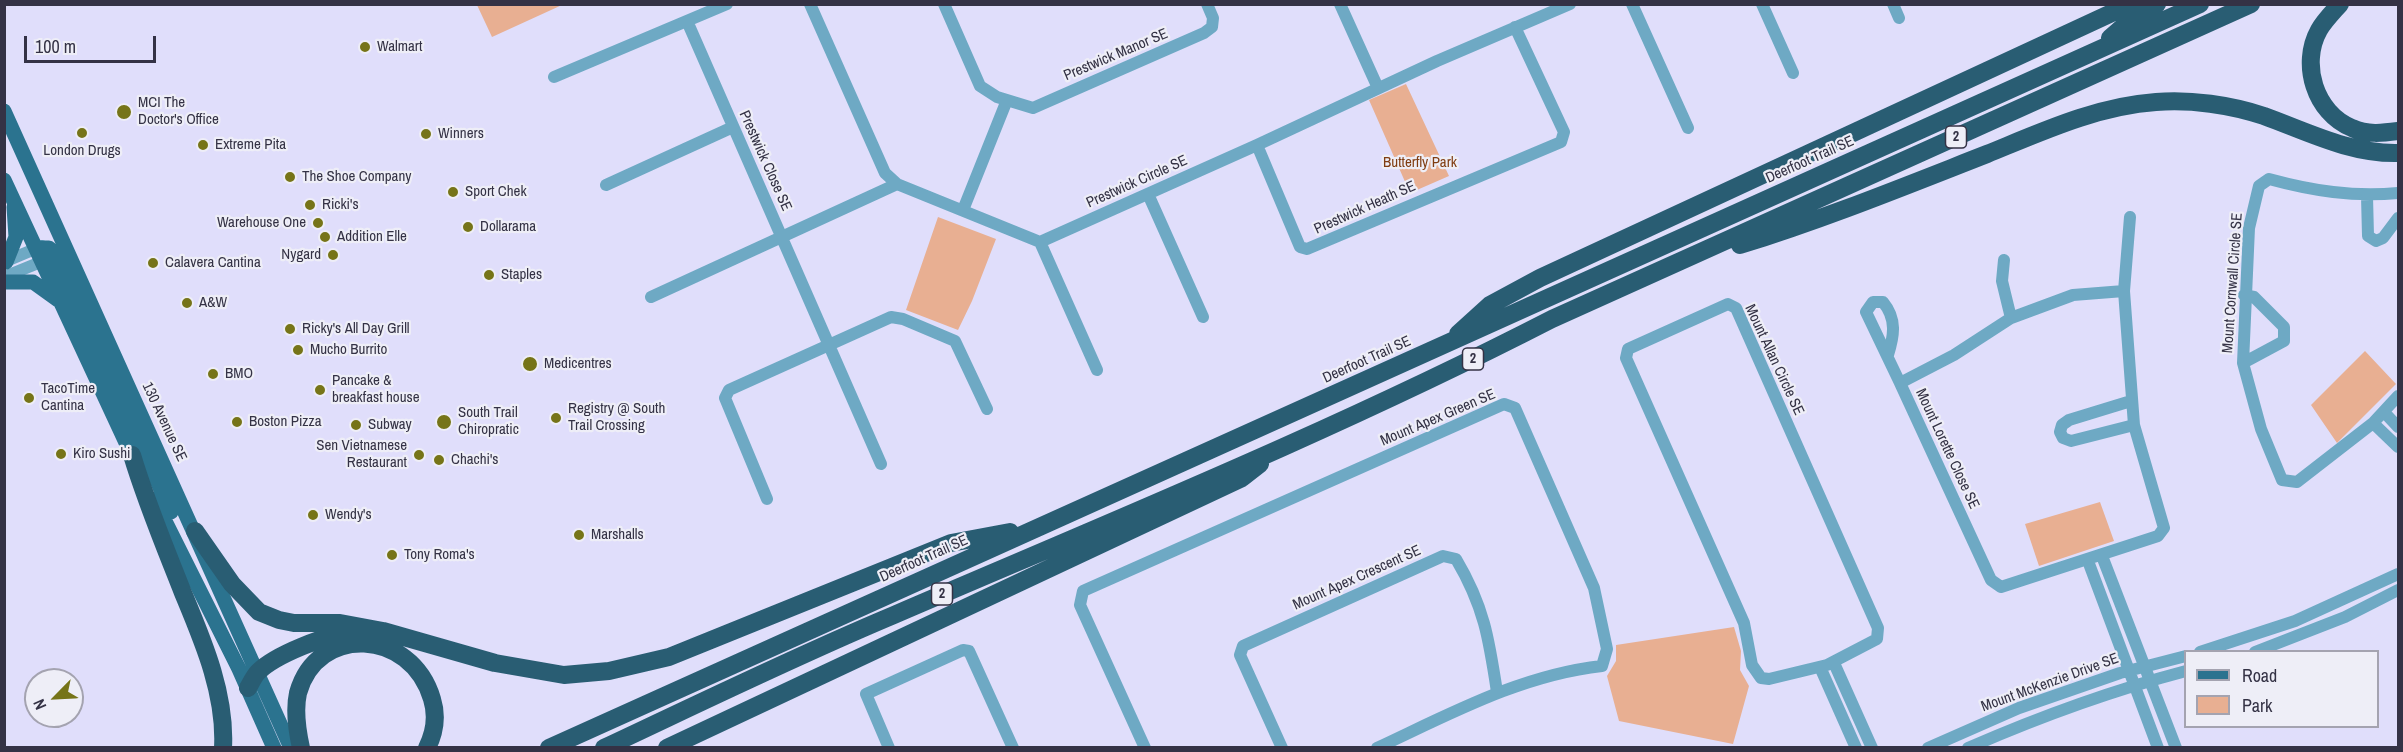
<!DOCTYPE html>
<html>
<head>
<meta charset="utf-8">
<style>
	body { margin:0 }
	#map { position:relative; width:2403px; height:752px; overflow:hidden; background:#e0defb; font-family:"Archivo Narrow",sans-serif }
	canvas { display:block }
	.frame { position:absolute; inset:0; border:6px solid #343245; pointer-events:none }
	.legend { position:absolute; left:2184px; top:650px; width:195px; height:78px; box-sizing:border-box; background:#eeeef7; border:2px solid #a4a3b0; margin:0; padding:8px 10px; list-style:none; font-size:18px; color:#343245 }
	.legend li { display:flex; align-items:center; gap:12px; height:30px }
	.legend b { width:30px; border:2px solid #a4a3b0 }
	.north { position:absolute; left:24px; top:668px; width:60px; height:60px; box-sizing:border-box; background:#eeeef7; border:2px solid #a4a3b0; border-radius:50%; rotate:246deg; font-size:16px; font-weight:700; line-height:24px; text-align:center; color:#343245 }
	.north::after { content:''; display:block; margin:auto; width:21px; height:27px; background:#767418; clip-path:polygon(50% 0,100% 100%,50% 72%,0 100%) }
	.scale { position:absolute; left:24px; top:36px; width:132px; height:27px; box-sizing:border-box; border:3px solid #343245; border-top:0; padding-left:8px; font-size:18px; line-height:21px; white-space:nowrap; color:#343245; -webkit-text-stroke:4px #eeeef7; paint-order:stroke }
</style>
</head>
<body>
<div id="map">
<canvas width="2403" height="752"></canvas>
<div class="frame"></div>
<ul class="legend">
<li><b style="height:8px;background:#2b738f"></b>Road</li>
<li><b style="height:16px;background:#e8af92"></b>Park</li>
</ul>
<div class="north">N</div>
<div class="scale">100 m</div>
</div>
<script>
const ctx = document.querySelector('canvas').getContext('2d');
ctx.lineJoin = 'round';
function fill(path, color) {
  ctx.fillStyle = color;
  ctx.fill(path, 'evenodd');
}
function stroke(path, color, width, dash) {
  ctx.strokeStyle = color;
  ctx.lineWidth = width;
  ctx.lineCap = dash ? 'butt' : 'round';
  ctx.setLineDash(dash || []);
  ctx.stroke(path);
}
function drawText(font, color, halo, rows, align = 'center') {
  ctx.font = font + ' "Archivo Narrow",sans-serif';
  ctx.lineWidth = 4.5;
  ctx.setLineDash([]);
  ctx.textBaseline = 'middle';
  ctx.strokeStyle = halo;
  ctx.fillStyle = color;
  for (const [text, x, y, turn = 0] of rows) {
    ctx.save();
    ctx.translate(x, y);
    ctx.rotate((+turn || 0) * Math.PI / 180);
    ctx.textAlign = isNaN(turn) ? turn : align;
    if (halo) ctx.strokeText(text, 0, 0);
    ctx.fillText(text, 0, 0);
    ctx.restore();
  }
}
fill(new Path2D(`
	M477,5h85l-70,32z
	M1406,84l43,92 -39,17 -41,-93z
	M938,217l58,22 -24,62 -14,29 -52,-20z
	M2365,351l31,33 -59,59 -26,-38z
	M2100,502l14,39 -75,25 -14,-42z
	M1734,627l7,24 -1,19 9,16 -16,58 -114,-23 -12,-45 9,-15v-16z`), '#e8af92');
stroke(new Path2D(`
	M810,4l75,169 12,11 143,58 217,-97 180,-84 133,-57
	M944,4l36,82 17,11 36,11 171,-75 8,-6 1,-9 -6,-14
	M1340,4l38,84
	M1632,4l56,124
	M1762,4l31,69
	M1893,4l6,14
	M687,21l194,443
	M554,77l173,-73
	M1257,145l43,102 7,2 254,-107 3,-10 -49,-105
	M606,185l127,-58
	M2398,193c-45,4 -85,-2 -129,-14l-10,7 -10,42 -6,135 18,66 21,51 15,2 76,-59 25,-27
	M1148,194l55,123
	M2367,196l1,40 8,5 7,-3 15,-20
	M963,210l44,-110
	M1040,242l57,128
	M2004,260l-2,21 9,37
	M4,262l38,-16
	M4,277l44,-18
	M2124,291l10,134 30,103 -6,8 -157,51 -10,-7 -91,-197 54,-28 57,-37 62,-23z
	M2124,291l6,-74
	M651,297l246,-113
	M1728,304l8,4 142,320 -1,11 -50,26 -58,14 -8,-1 -9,-13 -8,-42 -118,-265 2,-9z
	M1888,355c6,-19 9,-36 -5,-53h-10l-7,10 34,71
	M2243,363l41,-22v-14l-30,-30 -10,-2
	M2131,401l-62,19 -7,5 -2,7 3,6 8,3 63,-16
	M2384,412l14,15
	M2373,423l25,24
	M767,499l-42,-101 4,-8 162,-73 12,2 52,22 32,68
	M2102,556l74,192
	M2088,561l70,187
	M2200,652l95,-31 103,-47
	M2255,652l90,-35 53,-27
	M1834,663l38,85
	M1820,667l36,81
	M889,748l-23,-54 97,-44 6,1 44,97
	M1145,748l-65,-143 3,-14 421,-187 11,4 79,180 13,61 -5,17c-81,9 -152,48 -225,82
	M1282,748l-42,-93 3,-9 200,-90 13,3c28,47 33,80 41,133
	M1928,748l91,-40 101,-35 66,-17
	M1968,748c71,-31 142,-57 218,-77`), '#6ea9c4', 12);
stroke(new Path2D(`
	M4,111l287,637
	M4,180l132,284
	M38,248h11l6,7 116,257
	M6,262l10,-25 -2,-30
	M4,282h29l25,18
	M154,499l85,170 35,79`), '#2b738f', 15);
stroke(new Path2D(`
	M2340,4c-7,8 -16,17 -21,26 -19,34 -4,83 33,98 15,7 31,5 46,3
	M2110,38l30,-26 17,-8
	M1740,245c84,-26 165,-59 247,-91 54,-22 110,-48 169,-52 34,-3 75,3 108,14 44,16 86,38 134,37
	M1458,334l32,-29 50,-27 591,-274
	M132,455c14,47 33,92 51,138 20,48 43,101 40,155
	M195,531l37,53 27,28 20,8 15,3h46l43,8 112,32 69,12 45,-4 60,-14 282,-114 59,-11
	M248,688c3,-5 6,-12 10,-16 17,-17 69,-38 93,-39
	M301,748c-4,-18 -7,-37 -3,-55 19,-69 113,-65 134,6 5,16 3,33 -5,49
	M549,748l1651,-744
	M604,748c96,-45 192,-92 290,-133 221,-95 444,-186 658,-296l699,-315
	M667,748l575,-270 18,-14`), '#295d73', 18);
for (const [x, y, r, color] of [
	[365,47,6,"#767418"],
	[124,112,8,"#767418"],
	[82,133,6,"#767418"],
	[426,134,6,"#767418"],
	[203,145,6,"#767418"],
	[290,177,6,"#767418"],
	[453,192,6,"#767418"],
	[310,205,6,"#767418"],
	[318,223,6,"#767418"],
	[468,227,6,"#767418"],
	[325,237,6,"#767418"],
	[333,255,6,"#767418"],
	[153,263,6,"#767418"],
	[489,275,6,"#767418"],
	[187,303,6,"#767418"],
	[290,329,6,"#767418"],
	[298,350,6,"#767418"],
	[530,364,8,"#767418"],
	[213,374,6,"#767418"],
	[320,390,6,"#767418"],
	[29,398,6,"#767418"],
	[556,418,6,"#767418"],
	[237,422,6,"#767418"],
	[444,422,8,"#767418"],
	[356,425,6,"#767418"],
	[61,454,6,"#767418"],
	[419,455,6,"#767418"],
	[439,460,6,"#767418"],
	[313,515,6,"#767418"],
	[579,535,6,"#767418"],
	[392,555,6,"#767418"]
]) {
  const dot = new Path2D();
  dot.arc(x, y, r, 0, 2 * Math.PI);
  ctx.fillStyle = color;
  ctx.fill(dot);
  stroke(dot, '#eeeef7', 2);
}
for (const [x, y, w] of [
	[1956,137,21],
	[1473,359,21],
	[942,594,21]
]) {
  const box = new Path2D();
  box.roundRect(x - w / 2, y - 11, w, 22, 4.5);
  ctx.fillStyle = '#eeeef7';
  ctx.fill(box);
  stroke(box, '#343245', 1.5);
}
drawText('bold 14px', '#343245', null, [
	["2",1956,137],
	["2",1473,359],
	["2",942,594]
]);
drawText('15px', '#343245', '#eeeef7', [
	["Walmart",377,47],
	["MCI The",138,103],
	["Doctor's Office",138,120],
	["Winners",438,134],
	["Extreme Pita",215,145],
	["London Drugs",82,151,"center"],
	["The Shoe Company",302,177],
	["Sport Chek",465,192],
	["Ricki's",322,205],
	["Warehouse One",306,223,"right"],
	["Dollarama",480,227],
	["Addition Elle",337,237],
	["Nygard",321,255,"right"],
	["Calavera Cantina",165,263],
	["Staples",501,275],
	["A&W",199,303],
	["Ricky's All Day Grill",302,329],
	["Mucho Burrito",310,350],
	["Medicentres",544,364],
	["BMO",225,374],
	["Pancake &",332,381],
	["breakfast house",332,398],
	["TacoTime",41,389],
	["Cantina",41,406],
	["Registry @ South",568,409],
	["Trail Crossing",568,426],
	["South Trail",458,413],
	["Chiropratic",458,430],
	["Boston Pizza",249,422],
	["Subway",368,425],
	["Sen Vietnamese",407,446,"right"],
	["Restaurant",407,463,"right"],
	["Kiro Sushi",73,454],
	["Chachi's",451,460],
	["Wendy's",325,515],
	["Marshalls",591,535],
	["Tony Roma's",404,555]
], 'left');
drawText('15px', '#343245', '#eeeef7', [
	["Prestwick Manor SE",1116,55,-23],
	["Deerfoot Trail SE",1810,160,-24],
	["Prestwick Close SE",765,161,66],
	["Prestwick Circle SE",1137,182,-24],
	["Prestwick Heath SE",1365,208,-24],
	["Mount Cornwall Circle SE",2233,283,-86],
	["Deerfoot Trail SE",1367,360,-24],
	["Mount Allan Circle SE",1774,360,65],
	["Mount Apex Green SE",1438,418,-23],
	["130 Avenue SE",164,422,65],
	["Mount Lorette Close SE",1947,449,65],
	["Deerfoot Trail SE",924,559,-24],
	["Mount Apex Crescent SE",1357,578,-24],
	["Mount McKenzie Drive SE",2050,683,-20]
]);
drawText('15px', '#803d12', '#eeeef7', [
	["Butterfly Park",1420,163]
]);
</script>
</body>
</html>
